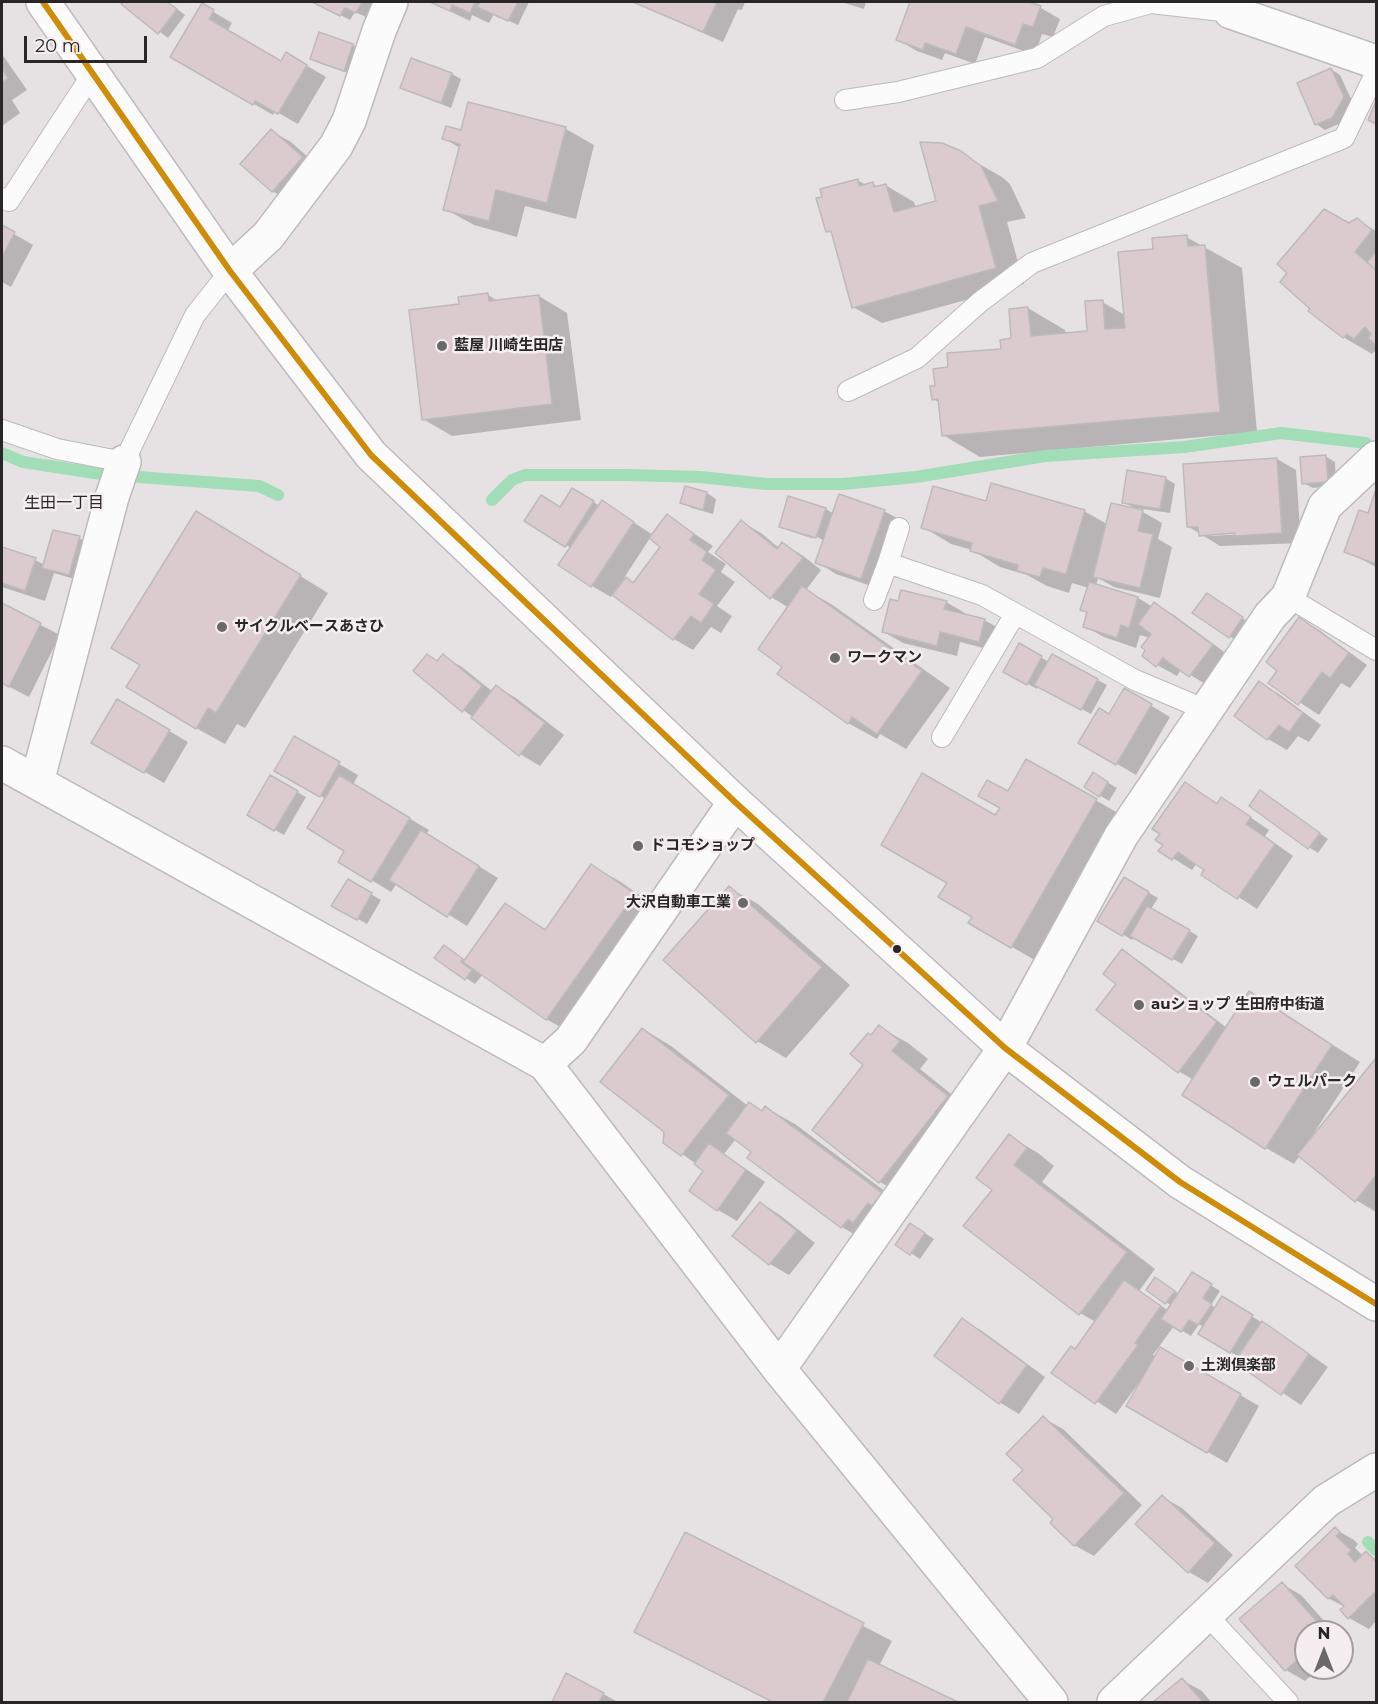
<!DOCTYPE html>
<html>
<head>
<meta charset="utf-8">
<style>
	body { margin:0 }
	#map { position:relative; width:1378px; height:1704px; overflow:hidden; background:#e6e2e3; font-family:Montserrat,sans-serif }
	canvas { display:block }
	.frame { position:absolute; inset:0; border:3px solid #292627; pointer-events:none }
	.north { position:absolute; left:1294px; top:1620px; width:60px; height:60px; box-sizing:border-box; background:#f5edef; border:2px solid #a39d9f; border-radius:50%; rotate:0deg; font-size:16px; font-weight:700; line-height:24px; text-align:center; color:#292627 }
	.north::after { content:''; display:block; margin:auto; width:21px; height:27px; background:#6b6869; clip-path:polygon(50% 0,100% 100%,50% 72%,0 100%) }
	.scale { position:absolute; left:24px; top:36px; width:123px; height:27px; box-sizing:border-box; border:3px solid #292627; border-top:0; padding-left:8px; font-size:18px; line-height:21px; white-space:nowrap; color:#292627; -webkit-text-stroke:4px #f5edef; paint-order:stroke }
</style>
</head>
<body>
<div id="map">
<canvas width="1378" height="1704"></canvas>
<div class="frame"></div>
<div class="north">N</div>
<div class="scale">20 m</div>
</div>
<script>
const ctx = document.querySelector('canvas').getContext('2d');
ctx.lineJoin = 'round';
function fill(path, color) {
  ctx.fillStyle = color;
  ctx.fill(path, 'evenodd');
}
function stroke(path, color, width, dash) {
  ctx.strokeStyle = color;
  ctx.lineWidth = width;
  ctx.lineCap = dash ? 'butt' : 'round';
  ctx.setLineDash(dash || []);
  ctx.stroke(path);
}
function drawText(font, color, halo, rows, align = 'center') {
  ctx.font = font + ' Montserrat,"Noto Sans JP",sans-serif';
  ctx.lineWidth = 5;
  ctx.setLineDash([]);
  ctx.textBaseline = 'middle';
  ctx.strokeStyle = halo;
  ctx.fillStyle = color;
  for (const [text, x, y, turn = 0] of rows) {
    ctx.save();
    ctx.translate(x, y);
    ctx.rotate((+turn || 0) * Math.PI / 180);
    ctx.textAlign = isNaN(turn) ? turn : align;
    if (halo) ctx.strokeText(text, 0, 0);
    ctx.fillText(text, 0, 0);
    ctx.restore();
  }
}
fill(new Path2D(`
	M125,2h43l17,13 -17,23 -45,-34z
	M315,2h54l4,2 -7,13 -11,-5 -5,8z
	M431,2h98l-11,23 -24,-11 -5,9 -17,-8 -2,6z
	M634,2h111l-3,8 -4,-1 -15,33z
	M841,2h25l-2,7z
	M912,2h112l17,6 19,11 -7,18 -11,-3 -7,21 -50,-18 -10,27 -30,-11 -3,7 -25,-9 -19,-11z
	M202,5l30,18 -5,9 54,31 6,-9 39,23 -28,47 -23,-13 -2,4 -101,-59z
	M319,34l34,11 9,6 -8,24 -33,-11 -10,-6z
	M2,54l25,36 -15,10 8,13 -18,13z
	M1331,69l9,6 13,28 -12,20 -16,7 -9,-6z
	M452,74l9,5 -10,29 -50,-20z
	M470,104l96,25 28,16 -18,74 -51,-13 -8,31 -43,-12 -29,-16 15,-61 -17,-10 19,-6z
	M271,131l20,11 30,27 -29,33 -20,-11z
	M972,160l30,17 8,7 16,34 -19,4 17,62 -142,39 -29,-16 -20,-73 -6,-3 30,-51 9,5 7,-1 6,3 6,-2 29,17 2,6 22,-6z
	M1357,220l19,11v119l-4,4 -29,-17 6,-113z
	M2,227l31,18 -22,42 -9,-5z
	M1186,237l56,31 15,164 -277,25 -37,-22 -3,-32 -7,-4 4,-12 13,-18 53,-19 10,-10 15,-32 37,22 1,4 23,-2 13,-30 23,13 30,-64z
	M488,295l10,6 41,-5 28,17 14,107 -129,16 -29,-17 38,-114z
	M1325,456l10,6 1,24 -23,2 -10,-5z
	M1277,459l19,11 5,73 -81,3 -31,-19zM1242,531v3l-31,2 -3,-3z
	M1165,478l10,6 -5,29 -34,-5 26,15 -4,16 14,8 -12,51 -46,-11 -16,-9 -2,8 42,12 15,9 2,-3 19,11 57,42 -21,30 -29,-18 -4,7 -20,-11 -10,-15 3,-12 -10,-3 -4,13 -32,-11 -20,-11 4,-13 -6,-3 7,-22 -17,-5 -3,10 -22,-7 -20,-11 -27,-8 -28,-17 -21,-6 -28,-17 64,-24 97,8 23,13 29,-15 -13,-7z
	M573,490l27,16 2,-4 51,33 14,-19 46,30 -5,6 18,12 -5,8 14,10 -18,24 15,10 -11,17 -10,-6 -18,23 -19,-11 -61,-45 -2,3 -19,-11 -21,-38 -45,-28 35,-12zM650,538l12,8 -27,38 -11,-6z
	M707,493l9,6 -3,15 -21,-6 -10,-5z
	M1376,493v74l-30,-16 23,-36z
	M789,498l37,11 8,5 50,-3 20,11 -24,67 -44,-15 -19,-12 7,-21 -13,-8 -2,3 5,3 -24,-8 -9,-5z
	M742,522l19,11 18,15 4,-4 19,11 19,15 -15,20 25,14 119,84 -44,61 -26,-15 -3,5 -29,-16 -64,-57 5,-58 -18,-11 -54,-44z
	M225,530l103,63 -83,135 -8,-4 -12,20 -29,-16z
	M79,538l9,5 -10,37 -24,-7 -9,28 -43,-14v-38l33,11 10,5z
	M1216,600l35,24 -12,18 -10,-6z
	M946,602l19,11v2l19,5 20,11 -5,21 -39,-10 -3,14 -54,-13 -19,-11 15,-29z
	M2,605l58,30 -31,62 -27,-14z
	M1299,618l20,12 48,35 -17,23 -9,-5 -22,32 -49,-32 9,-13z
	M1020,645l29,17 3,-6 55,29 -16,29 -53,-28 -1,3 -32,-18z
	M443,656l19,11 31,25 4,-5 19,11 48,37 -24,31 -20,-12 -47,-37 -10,-7 -25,-48z
	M1260,683l19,11 42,31 -12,17 -11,-6 -11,14 -19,-11 -32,-23z
	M1125,690l45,27 -34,58 -56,-33 30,-26z
	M117,701l71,41 -24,41 -71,-41z
	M294,738l64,37 -5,10 76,45 -3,4 72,44 -31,48 -70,-43 -6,9 -51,-31 6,-11 -20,-51 -50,-29z
	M1027,761l98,56 -85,146 -70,-40 4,-7 22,-99z
	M1093,774l24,14 -8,13 -23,-14z
	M271,777l35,20 -22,38 -35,-20z
	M1185,784l34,20 22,7 28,19 -4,6 28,20 -36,53 -54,-35 4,-4 -10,-7 -5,7 -32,-20 5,-6z
	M1261,792l67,47 -10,14 -9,-6z
	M592,866l29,16 42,30 -88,123 -29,-16 -63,-45 -8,10 -39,-26 18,-5 12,8 40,-56 41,25z
	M1124,879l34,19 -7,11 47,27 -16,28 -48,-27 -2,3 -33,-20z
	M348,881l33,19 -14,24 -34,-19z
	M729,888l29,16 92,81 -64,73 -29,-17z
	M1123,951l19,12 85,65 23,-35 110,69 -46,71 2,2 60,-75v152l-20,-12 -56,-45 -6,9 -28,-16 -72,-68 -16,-9 -60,-87z
	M879,1027l29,16 20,16 -8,10 56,45 -67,84 -29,-16 -9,-145z
	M643,1029l28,17 77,60 15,6 3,-4 29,16 115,86 -40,34 -28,-17 -106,-88 -12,15 41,28 -28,39 -19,-11 -13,-40 -40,-28 1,-10z
	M1009,1136l29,17 16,13 -12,16 113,87 -16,22 30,20 3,-5 -6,-4 -1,-18 14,10 14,-20 27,17 -9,14 5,3 6,-10 60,37 46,32 -27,38 -65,-43 3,-5 -39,-23 4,-6 -5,-4 -8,12 -17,-10 -21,29 3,2 5,-8 98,57 -32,57 -99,-57 15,-25 -2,-1 -25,34 -63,-42 22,-22 21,-28 -16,-9 -86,-123z
	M761,1203l19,12 35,28 -26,32 -19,-11z
	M920,1230l14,9 -14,20 -23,-15z
	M962,1320l20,11 63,46 -26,37 -20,-12z
	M1043,1418l20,11 79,76 -48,51 -20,-11 -49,-75z
	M1162,1497l20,11 51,47 -25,28 -19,-11z
	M1335,1529l19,11 4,4 -3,4 8,8 3,-3 10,6v62l-7,8 -20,-11 -4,-11 -17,-9z
	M686,1534l206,107 -13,25 75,36h-182l-136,-70z
	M1282,1584l19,11 33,37h-28v36h14l-15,13 -19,-11z
	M567,1676l36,18 15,8h-65z
	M1182,1680l20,11 9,11h-56z`), '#0003');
stroke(new Path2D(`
	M2,453l21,9 78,12
	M138,477l121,9 19,9
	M492,500l20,-20 13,-5h102l73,2 66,7h77l73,-7 129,-21 139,-9 97,-14 85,10
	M1368,1542l8,8`), '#a1ddb7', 12);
const building = new Path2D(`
	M123,2h44l10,7 -19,25 -37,-30z
	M312,2h50l-6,11 -11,-5 -5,8z
	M430,2h45l-5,11 -18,-8 -2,6z
	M480,2h38l-10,19 -31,-14z
	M633,2h84l-14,30z
	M910,2h119l12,4 -8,21 -10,-3 -8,21 -49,-18 -10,27 -31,-11 -2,7 -27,-10z
	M202,3l12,7 -5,9 72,42 5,-9 21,13 -29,49 -23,-13 -2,4 -83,-48z
	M319,32l34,12 -9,27 -34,-12z
	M411,58l41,15 -11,30 -41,-15z
	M1331,68l13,29 -12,21 -17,7 -18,-42z
	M2,69l6,9 -6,5z
	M1376,101v23l-8,-4z
	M468,102l98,25 -19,76 -51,-13 -7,31 -46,-11 17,-66 -18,-5 4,-13 15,4z
	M271,129l32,28 -31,35 -32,-28z
	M920,142l22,1 19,8 20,15 17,35 -19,5 17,62 -144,40 -21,-77 -5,1 -10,-34 6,-1 -2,-8 38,-10 1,7 14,-4 1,5 12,-3 8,28 42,-11z
	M1324,209l25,14 8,-5 15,12 -17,22 21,18v75l-8,-7 3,-4 -6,-7 -11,12 -7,-5 -4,4 -35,-27 2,-2 -30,-27 7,-9 -10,-9z
	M2,225l13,7 -13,25z
	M1187,235l1,11 17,-1 15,167 -278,24 -4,-37 -6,1 -2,-14h5l-2,-17 15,-2 -1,-14 54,-4 -1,-9 11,-2 -2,-29 19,-2 3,29 56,-5 -2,-30 18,-1 2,29 20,-1 -7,-76 35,-3 -1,-11z
	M1376,252v18l-9,-8z
	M488,293l1,8 50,-6 13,109 -130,16 -13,-110 50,-6 -1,-7z
	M1326,455l2,27 -26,2 -2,-27z
	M1277,458l5,75 -47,3v-3l-36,3 -1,-9h-11l-4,-63z
	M1127,470l39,7 -6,32 -38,-6z
	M991,483l94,27 -19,64 -23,-6 -3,9 -23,-6 1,-6 -48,-14 2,-8 -51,-15 12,-42 53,15z
	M685,486l22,6 -4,18 -23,-7z
	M572,488l22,13 -29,46 -41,-26 17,-26 19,12z
	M1376,489v75l-32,-12 15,-42 9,3z
	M839,494l46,16 -24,69 -46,-16z
	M788,496l38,12 -10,30 -37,-11z
	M602,500l32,22 -43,65 -33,-22z
	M1111,503l32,7 -5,21 15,3 -13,54 -47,-11z
	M196,511l105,64 -85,138 -8,-5 -12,21 -70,-42 14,-22 -29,-17z
	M667,514l27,20 -4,6 17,12 -5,8 14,10 -17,24 15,10 -13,19 -10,-7 -18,24 -61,-45 14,-18 7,6 27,-36 -11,-9z
	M741,520l36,29 5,-7 21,16 -33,41 -55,-46z
	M53,530l27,6 -11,39 -27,-7z
	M2,547l34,11 -11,33 -23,-8z
	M1089,582l49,15 -9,31 -8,-3 -4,13 -34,-11 4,-15 -7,-2z
	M802,586l120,85 -45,63 -25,-17 -4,7 -71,-50 5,-7 -24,-18z
	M901,590l46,11 -3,8 41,10 -6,23 -39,-10 -3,14 -55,-14 8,-33 8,2z
	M1207,593l36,24 -14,21 -37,-25z
	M1154,602l59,43 -24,32 -26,-19 -7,9 -14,-11 3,-6 -4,-3 10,-13 -13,-10z
	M2,603l39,20 -32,64 -7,-4z
	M1299,617l50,36 -19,25 -8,-6 -24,33 -30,-22 9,-12 -11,-9z
	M1019,643l23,13 -15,29 -24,-13z
	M427,654l10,7 6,-7 39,32 -20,26 -49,-41z
	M1052,654l46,25 -17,31 -47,-25z
	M1259,681l44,32 -14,19 -10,-7 -12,15 -33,-24z
	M496,685l49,38 -26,33 -48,-38z
	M1124,688l28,16 -36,61 -38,-22 21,-35 10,6z
	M117,699l53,31 -26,43 -53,-30z
	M294,736l46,26 -20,35 -46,-26z
	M1026,759l71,40 -86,149 -43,-25 4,-6 -34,-20 9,-14 -66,-38 41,-72 73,42 5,-7 -22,-12 9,-16 21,11z
	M1093,772l15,10 -9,15 -15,-10z
	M270,775l28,16 -24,40 -27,-16z
	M339,775l71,43 -39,64 -33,-20 6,-11 -37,-23z
	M1185,782l32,22 4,-7 30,20 -5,7 29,20 -38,55 -36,-24 3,-5 -26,-18 -6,8 -14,-9 5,-6 -8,-5 5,-6 -8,-5z
	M1260,790l60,43 -12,16 -59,-43z
	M421,830l58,36 -32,51 -58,-37z
	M591,864l44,30 -89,126 -83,-58 42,-59 40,27z
	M1124,877l25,15 -27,44 -25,-15z
	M348,879l24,14 -15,27 -26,-14z
	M729,886l93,81 -66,76 -93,-83z
	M1147,906l43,24 -18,30 -42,-24z
	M444,945l19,14 -2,3 11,8 -7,10 -31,-22z
	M1122,949l95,73 -39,51 -82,-63 20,-26 -13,-10z
	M1249,991l83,54 -67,104 -83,-54z
	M879,1025l21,16 -8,10 56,45 -69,87 -67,-53 51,-65 -13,-11 18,-21 3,2z
	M642,1028l87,67 -48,61 -18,-13 1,-11 -64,-50z
	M1376,1058v117l-21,27 -58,-47z
	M749,1102l13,9 3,-5 117,87 -10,13 -4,-3 -15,20 -5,-4 -7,9 -94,-70 4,-6 -25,-19z
	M1009,1134l18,14 -13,17 113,87 -48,63 -116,-89 29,-36 -16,-12z
	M709,1143l37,27 -29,41 -28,-20 14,-20 -9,-7z
	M760,1202l37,29 -28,34 -37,-29z
	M910,1223l15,10 -15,22 -15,-10z
	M1192,1272l20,12 -9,14 9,6 -14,21 -9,-5 -8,12 -20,-13z
	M1155,1277l20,14 -10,13 -19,-14z
	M1124,1280l37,26 -26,37 3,2 -43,59 -44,-31 20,-27 4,3z
	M1222,1296l31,19 -23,38 -32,-19z
	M962,1318l65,47 -28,39 -65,-48z
	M1262,1321l47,33 -28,41 -47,-33z
	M1160,1347l81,47 -34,59 -81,-47z
	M1043,1416l81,77 -50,53 -24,-23 3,-4 -40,-39 10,-10 -17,-16z
	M1162,1495l53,48 -27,30 -53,-49z
	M1335,1527l5,5 -4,4 15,14 -3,4 7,8 11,-11 10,11v29l-28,28 -8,-9 4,-4 -11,-11 -5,4 -33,-33z
	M685,1532l179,91 -41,79h-50l-139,-70z
	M1282,1582l44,50h-20v20l-21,19 -46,-52z
	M868,1659l90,43h-111z
	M566,1673l38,20 -5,9h-47z
	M1182,1678l21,24h-50z`);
fill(building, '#dbcbce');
stroke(building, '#bebabb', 1.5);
const service = new Path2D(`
	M845,100l53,-8 139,-34 67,-42 47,-13 80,9
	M2,198l7,3 84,-128
	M848,391l69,-33 63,-56 52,-39 312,-125 32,-66
	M2,430l55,19 67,13 71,-147 35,-44
	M888,563l94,32 153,85 71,30
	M1288,597l88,53
	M874,600l14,-37 11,-35
	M942,737l73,-123
	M1207,1615l81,87`);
const minor = new Path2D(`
	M1230,2l1,10 145,50
	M230,271l38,-35 68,-90 13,-25 30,-90 12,-29
	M2,763l543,301 234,305 272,333
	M37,782l75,-285 12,-35
	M545,1064l26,-24 164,-238
	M779,1369l226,-321 116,-212 149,-220 18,-19 37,-91 51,-48`);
const tertiary = new Path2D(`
	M1114,1702l212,-201 50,-31`);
const primary = new Path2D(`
	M43,2l187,269 141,184 364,347 270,246 175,134 196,122`);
stroke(service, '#bdbabb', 22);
stroke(minor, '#bdbabb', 36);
stroke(tertiary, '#bdbabb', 36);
stroke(primary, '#bdbabb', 36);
stroke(service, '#fbfbfb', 20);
stroke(minor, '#fbfbfb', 33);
stroke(tertiary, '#fbfbfb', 33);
stroke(primary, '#fbfbfb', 33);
stroke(new Path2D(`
	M43,2l187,269 141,184 364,347 270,246 175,134 196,122`), '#ce8c08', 6);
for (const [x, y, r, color] of [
	[442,346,6,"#6b6869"],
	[222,627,6,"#6b6869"],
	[835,658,6,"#6b6869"],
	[638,846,6,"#6b6869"],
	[743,903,6,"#6b6869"],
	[897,949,5,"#292627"],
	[1139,1005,6,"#6b6869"],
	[1255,1082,6,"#6b6869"],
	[1189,1366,6,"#6b6869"]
]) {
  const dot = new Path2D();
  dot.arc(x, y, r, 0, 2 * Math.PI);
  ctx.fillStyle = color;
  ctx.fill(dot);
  stroke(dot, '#f5edef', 2);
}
drawText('bold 15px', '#292627', '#f5edef', [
	["藍屋 川崎生田店",454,346],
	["サイクルベースあさひ",234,627],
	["ワークマン",847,658],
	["ドコモショップ",650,846],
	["大沢自動車工業",731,903,"right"],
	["auショップ 生田府中街道",1151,1005],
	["ウェルパーク",1267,1082],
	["土渕倶楽部",1201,1366]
], 'left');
drawText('16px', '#292627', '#f5edef', [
	["生田一丁目",64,503]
]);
</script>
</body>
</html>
